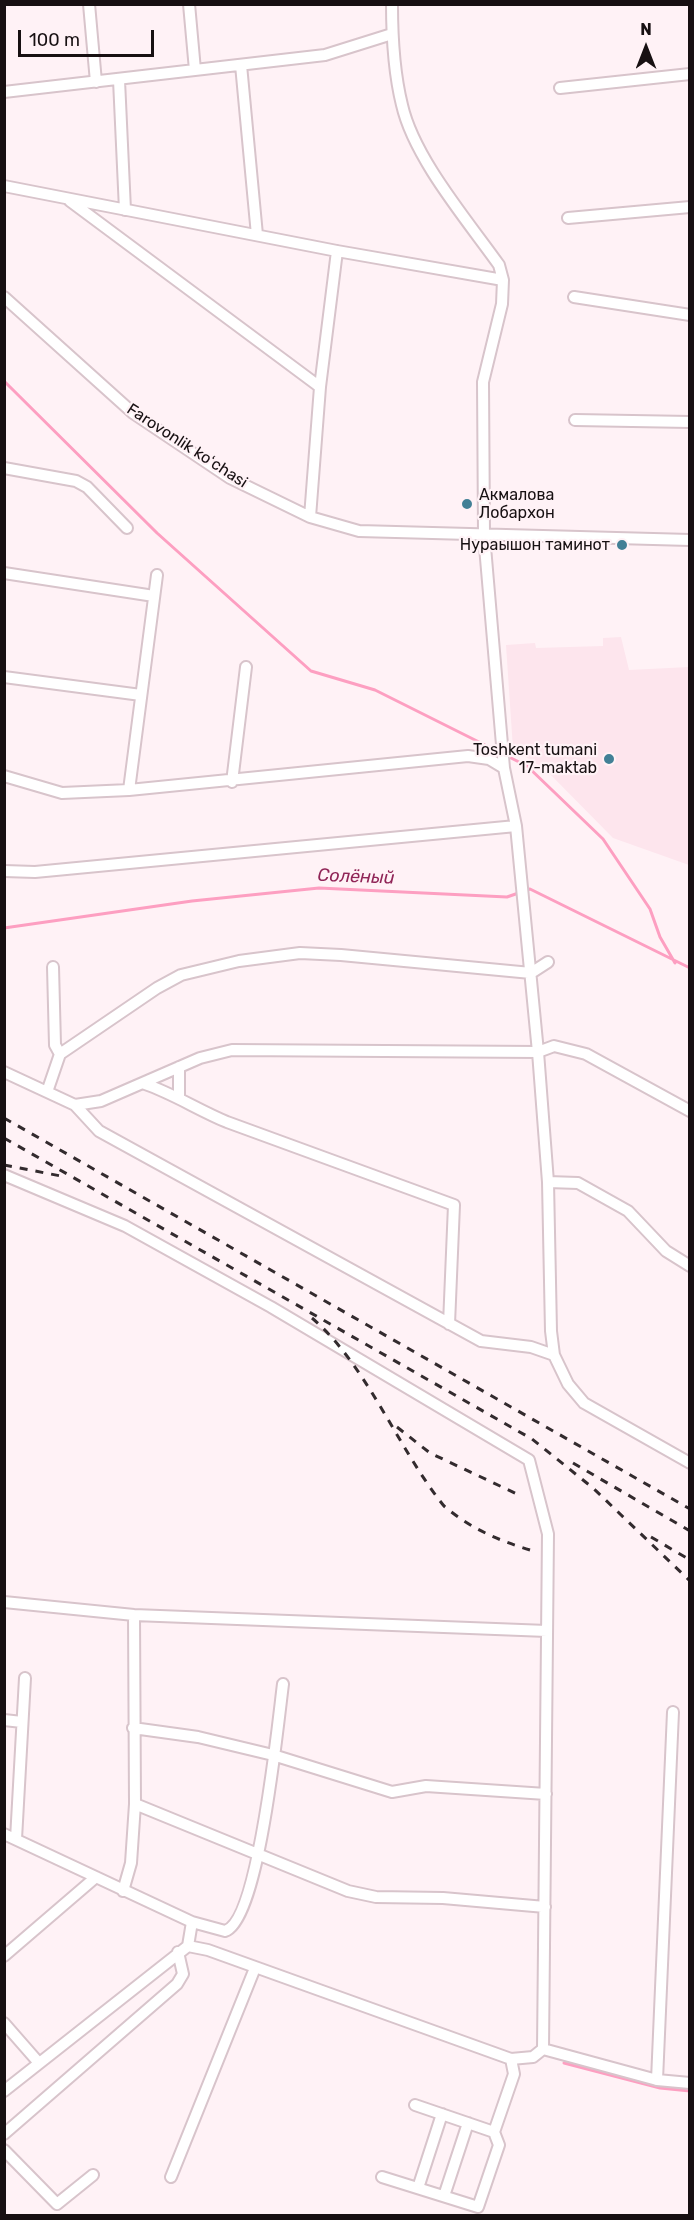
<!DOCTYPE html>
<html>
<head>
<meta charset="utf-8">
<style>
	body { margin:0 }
	#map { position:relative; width:694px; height:2220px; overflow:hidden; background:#fff2f6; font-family:Rubik,sans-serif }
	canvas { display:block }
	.frame { position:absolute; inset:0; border:6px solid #171012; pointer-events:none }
	.north { position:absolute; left:616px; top:18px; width:60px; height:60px; -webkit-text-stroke:4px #fff2f6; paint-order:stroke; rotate:0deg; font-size:16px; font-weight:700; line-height:24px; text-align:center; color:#171012 }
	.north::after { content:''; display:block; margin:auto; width:21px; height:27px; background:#171012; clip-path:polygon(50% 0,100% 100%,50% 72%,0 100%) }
	.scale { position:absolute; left:18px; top:30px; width:136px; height:27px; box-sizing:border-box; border:3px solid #171012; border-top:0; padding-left:8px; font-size:18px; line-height:21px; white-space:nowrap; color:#171012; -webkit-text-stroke:4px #fff2f6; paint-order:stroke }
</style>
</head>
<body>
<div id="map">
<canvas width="694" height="2220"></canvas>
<div class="frame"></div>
<div class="north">N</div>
<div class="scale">100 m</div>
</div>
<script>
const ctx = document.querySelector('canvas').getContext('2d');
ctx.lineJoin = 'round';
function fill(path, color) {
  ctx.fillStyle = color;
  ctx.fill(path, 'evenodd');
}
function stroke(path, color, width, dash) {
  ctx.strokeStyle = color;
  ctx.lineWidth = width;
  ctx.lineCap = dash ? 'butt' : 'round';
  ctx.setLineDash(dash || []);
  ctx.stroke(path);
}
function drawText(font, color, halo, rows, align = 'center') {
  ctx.font = font + ' Rubik,sans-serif';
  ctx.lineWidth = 4.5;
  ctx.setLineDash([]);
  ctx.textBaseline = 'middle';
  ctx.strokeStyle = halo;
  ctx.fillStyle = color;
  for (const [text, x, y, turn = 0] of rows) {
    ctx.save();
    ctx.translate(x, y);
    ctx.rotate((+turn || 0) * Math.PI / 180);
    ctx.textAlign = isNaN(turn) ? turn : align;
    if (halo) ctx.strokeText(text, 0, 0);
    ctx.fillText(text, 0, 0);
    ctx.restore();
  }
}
fill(new Path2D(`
	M621,637l8,33 60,-3v198l-76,-27 -68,-69 -32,-20 -7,-104 29,-2 1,5 67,-2v-8z`), '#fde5ed');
stroke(new Path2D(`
	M4,381l153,152 154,138 64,19 124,62
	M505,755l22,11 76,73 47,70 10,28 15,26
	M4,928l188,-27 127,-13 188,9 23,-8 160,79
	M564,2063l96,25 30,3`), '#fd9fc1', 3);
const minor = new Path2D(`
	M89,4l7,78
	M189,4l6,66
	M392,4c0,33 2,69 10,101 12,53 65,115 97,160l4,15 -1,24 -19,78 1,153 20,233 12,58 22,226 10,130 3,149 3,24 14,29 16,19 106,60
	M241,65l16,170
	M119,80l6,130
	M560,88l130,-14
	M4,92l321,-37 67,-21
	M4,186l333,65 166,29
	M70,201l250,186
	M568,218l122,-11
	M4,297l129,116 97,65 80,39 49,14 331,9
	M574,297l116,18
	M575,420l115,2
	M4,468l72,13 11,6 40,41
	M310,517l10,-130 17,-136
	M4,573l150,23
	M4,677l137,18
	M4,776l58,17 67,-3 339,-34 21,3 15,9
	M232,782l14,-115
	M129,790l28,-215
	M4,871l31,1 481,-46
	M53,967l2,78 5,9
	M4,1072l71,33 26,-4 99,-43 32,-8 306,2 16,-6 32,8 104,57
	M145,1084c29,10 53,26 82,38l227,83 -5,119
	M47,1092l13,-38 97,-66 24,-13 58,-14 61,-8 41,2 190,18 17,-11
	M179,1096v-29
	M75,1105l24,26 382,210 50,6 23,8
	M4,1175l121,51 146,81 258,153 19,74 -5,515
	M548,1182l30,1 50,28 38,40 24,15
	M4,1602l130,13 413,16
	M4,1720l18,2
	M133,1728l65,9 75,18 119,37 34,-6 120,8
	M135,1804l213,87 28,6 67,1 102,9
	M4,1834l188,88 -4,24
	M16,1839l9,-161
	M123,1891l8,-28 4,-59 -1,-189
	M192,1922l33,9c34,-10 53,-209 58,-247
	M4,1956l92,-79
	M4,2023l35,40
	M543,2049l114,31 33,3
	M657,2080l16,-368
	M4,2091l184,-145 20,4 303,109 22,-2 10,-8
	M415,2105l79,27
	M4,2134l173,-150 6,-10 -5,-22
	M4,2150l53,54 36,-29
	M171,2177l84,-209
	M382,2177l96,30 21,-62 -5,-13 20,-58 -3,-15
	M418,2188l24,-74
	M444,2196l24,-73`);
stroke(minor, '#d8c4cb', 14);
stroke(minor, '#fff', 10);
stroke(new Path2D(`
	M4,1118l686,391
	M4,1138l528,301 61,49 97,93
	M4,1165l62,12
	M312,1318c55,47 86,131 132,188 26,22 53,34 86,44
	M397,1427l33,26 87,41
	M573,1463l117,68
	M651,1537l39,23`), '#332b2e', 3, [8, 8]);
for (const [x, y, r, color] of [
	[467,504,6,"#428096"],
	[622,545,6,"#428096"],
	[609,759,6,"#428096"]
]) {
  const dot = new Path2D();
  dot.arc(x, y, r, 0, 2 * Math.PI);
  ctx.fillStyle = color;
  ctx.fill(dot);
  stroke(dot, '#fff2f6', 2);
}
drawText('16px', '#171012', '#fff2f6', [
	["Farovonlik koʻchasi",187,446,33]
]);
drawText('16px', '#171012', '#fff2f6', [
	["Акмалова",479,495,"left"],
	["Лобархон",479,513,"left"],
	["Нураышон таминот",610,545],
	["Toshkent tumani",597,750],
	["17-maktab",597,768]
], 'right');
drawText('italic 18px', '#902557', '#fff2f6', [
	["Солёный",356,877,2]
]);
</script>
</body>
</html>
